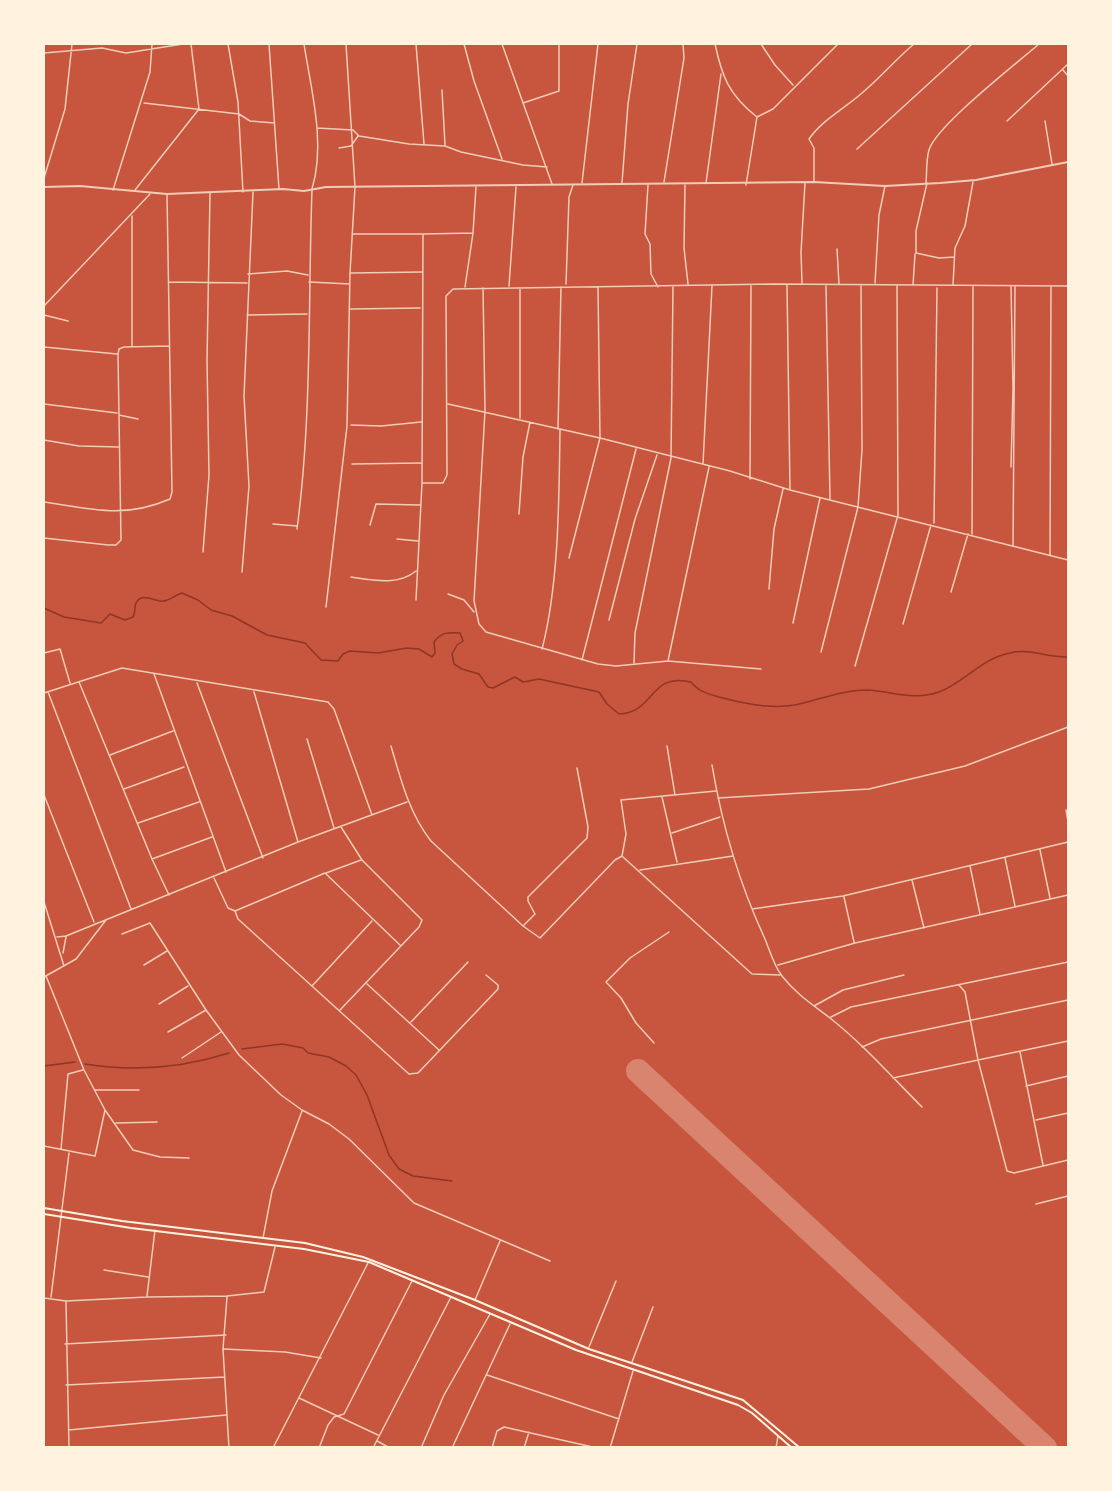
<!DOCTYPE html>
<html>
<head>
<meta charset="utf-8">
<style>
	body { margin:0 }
	#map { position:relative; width:1112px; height:1491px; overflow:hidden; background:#c8553d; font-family:Karla,sans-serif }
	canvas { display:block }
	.frame { position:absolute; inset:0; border:45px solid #fff3e0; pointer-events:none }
</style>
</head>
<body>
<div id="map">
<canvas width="1112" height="1491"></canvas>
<div class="frame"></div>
</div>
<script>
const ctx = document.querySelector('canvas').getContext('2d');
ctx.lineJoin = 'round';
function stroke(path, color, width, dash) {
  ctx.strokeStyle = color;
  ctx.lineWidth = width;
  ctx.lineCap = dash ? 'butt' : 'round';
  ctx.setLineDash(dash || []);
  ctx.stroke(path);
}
stroke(new Path2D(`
	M44,608l20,9 37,6 9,-9 15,6 8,-3c3,-5 1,-9 3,-14 6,-12 20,0 28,-2 6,-1 12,-6 18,-8l16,7 13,10 21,6 35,19 38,8 16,17 17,1 5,-7 7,-3 28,2 29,-5 12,1 13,8 3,-4 -1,-11c7,-10 15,-10 26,-9l3,8 -6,4 -5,9 2,10 8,5 17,5 9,13 5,1 22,-11 8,5 16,-3 60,13 8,12 12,10c37,-2 30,-42 72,-32 9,11 18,12 32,16 22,6 49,11 72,7 23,-5 47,-15 72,-15 25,1 46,11 72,2 26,-10 43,-34 71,-39 20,-5 38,5 58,4
	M242,1049l40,-5 21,4 5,5 21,4 17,9 10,9 11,20 22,60 10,14 14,7 39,5
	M85,1064c49,8 97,4 144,-11
	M44,1066l31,-4`), '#8f3625', 1.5);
stroke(new Path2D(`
	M638,1071l407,377`), '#d8846e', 24);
stroke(new Path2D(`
	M201,44h21
	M228,44l10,58 5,90
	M269,44l10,145
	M416,44l8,100
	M464,44l10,37 28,78
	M502,44l50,140
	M715,44c7,33 14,51 42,73
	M761,44l14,21 18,20
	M44,53l58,-5 24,5 57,-9
	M1063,70l5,6
	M442,90l3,55
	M144,103l95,11 11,7 24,2
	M523,103l36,-12v-47
	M1007,121l61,-57
	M1045,121l7,43
	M317,128l36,2 6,6 50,8 36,2 16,6 62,13 24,2
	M339,148l12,-2 7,-10
	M857,149l115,-105
	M44,178l21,-69 7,-65
	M814,181v-33l-5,-9c13,-19 35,-30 53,-46 18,-15 34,-34 52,-49
	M664,182l20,-124 -1,-14
	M582,183l16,-139
	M622,183l6,-79 9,-60
	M706,183l15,-109
	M926,183c1,-11 0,-23 3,-33 7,-24 87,-86 110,-106
	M927,183l-11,48v22l23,5 15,-1
	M648,185l-3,49 5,10 1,30 7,13
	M685,185l-1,63 4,36
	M746,185l11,-68 16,-8 65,-65
	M113,190l37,-118 2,-28
	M135,190l64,-81 -8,-65
	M352,234h70
	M837,249l2,35
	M351,273l71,-1
	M248,274l39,-3 21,4
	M169,282l78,1
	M309,282l41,2
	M802,283l-1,-31 4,-69
	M875,283l4,-68 6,-29
	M566,284l3,-87 4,-12
	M787,285l3,205
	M913,285l2,-31
	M953,285l2,-37 10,-22 8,-44
	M509,286l7,-99
	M826,286l4,213
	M1011,286l2,102 -2,79
	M465,287l8,-54 3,-46
	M483,288l2,123 -11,190 5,23 7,8 112,32 18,2 52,-5 93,8
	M44,306l106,-112
	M350,309l70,-1
	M44,315l24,6
	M247,315l60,-1
	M132,346v-130
	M44,347l73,7
	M44,404l73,9
	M448,404l152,34 130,33 60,19 278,70
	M119,415l19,4
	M520,418v-130
	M351,425l30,1 40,-4
	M558,429l3,-142
	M44,440l35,6 40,1
	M352,464l69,-1
	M703,464l9,-178
	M750,479l1,-193
	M422,483h21l4,-8 -1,-179 7,-7 321,-5 294,2
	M44,502c47,7 80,17 126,-3l2,-7 -5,-297
	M519,514l4,-57 7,-35
	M934,523l3,-235
	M273,524l24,2
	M370,525l6,-21 44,1
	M297,529c15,-112 11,-226 15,-340 14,-46 -1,-99 -8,-145
	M972,534l1,-247
	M44,538l64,7h8l5,-5 -3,-186 1,-5 5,-2 45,-1
	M397,539l21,2
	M1013,545l2,-259
	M203,552l6,-77 -2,-114 3,-168
	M1050,555l1,-268
	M569,558l31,-120 -2,-151
	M242,572l7,-86 -5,-90 9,-204
	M351,577c21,3 47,9 65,-6
	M769,589l5,-60 9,-40
	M951,592l17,-58
	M448,594l16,6 10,12
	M416,600l6,-117 1,-249 50,-1
	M326,607l21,-181 3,-153 5,-86 -9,-143
	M609,620l26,-101 22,-64
	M793,623l27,-125
	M903,624l28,-99
	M542,649c17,-65 17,-150 18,-219
	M821,652l37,-145 4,-57 -1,-164
	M44,653l16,-4 10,34
	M582,660l54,-211
	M668,661l41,-194
	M634,663l1,-30 36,-175 2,-171
	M855,666l43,-151 -1,-230
	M154,674l72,198
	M79,682l73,177 17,36
	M197,683l66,175
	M48,692l83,217
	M254,692l44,150
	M44,693l78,-25 206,34 6,7 38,106
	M307,739l27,89
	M391,746c10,34 18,67 40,95l92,85 17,12 75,-78 7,-4 4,-22 -5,-34 95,-9
	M667,746l8,49
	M110,755l63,-24
	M712,765c10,60 27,118 53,174 5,12 9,27 17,37 14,18 31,29 48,42 33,26 62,59 92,89
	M124,789l60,-22
	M44,795l50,127
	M662,797l15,65
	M718,798l151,-9 96,-23 103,-39
	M1066,810l2,11
	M138,823l61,-21
	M672,833l48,-16
	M1040,850l10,48
	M623,857l129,117 28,1
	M1005,858l10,48
	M152,859l60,-22
	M970,866l10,48
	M640,870l93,-14
	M326,873l35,-13
	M214,878l14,30 7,3 3,8 171,155 9,-1 80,-84v-4l-12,-10
	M912,880l12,48
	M844,897l10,45
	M44,902l20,64
	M752,909l91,-13 225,-54
	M235,911l90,-38 75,72
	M523,926l12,-12 -7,-13v-4l59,-59 1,-11 -11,-59
	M122,934l28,-11 56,87 33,45 42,40 21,15 27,14 20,15 65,64 136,58
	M57,937l9,-1 232,-94 109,-40
	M63,953l3,-16
	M144,965l23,-14
	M778,965l77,-22 213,-48
	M44,977l32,-18 30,-39
	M367,984l72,66
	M959,985l6,7 13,68 29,111 7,2 54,-13
	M312,986l60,-65
	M159,1004l29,-18
	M814,1006l29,-16 61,-15
	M340,1010l79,-83 3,-7 -60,-60 -21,-33
	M831,1017l20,-10 217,-45
	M411,1022l57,-60
	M168,1032l38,-22
	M654,1043l-18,-20 -15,-25 -15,-16 24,-24 39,-26
	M862,1047l19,-8 187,-39
	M1020,1052l23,113
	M182,1058l39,-26
	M893,1078l175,-37
	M1026,1086l42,-10
	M95,1090h44
	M105,1110l28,40 27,7 29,1
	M1036,1120l32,-7
	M116,1123l41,-1
	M44,1146l51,10 10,-46 -21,-40 -38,-94
	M61,1149l7,-75 15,-4
	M1036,1204l32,-8
	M263,1238l9,-47 30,-80
	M104,1270l44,7
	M147,1296l8,-66
	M51,1297l18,-144
	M227,1297l-4,52 6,99
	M44,1298l22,3 81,-4 80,-1 37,-4 11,-45
	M475,1300l25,-59
	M66,1302l3,146
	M65,1344l161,-9
	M589,1347l27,-66
	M224,1349l61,3 36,6
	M632,1362l21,-55
	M487,1375l132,44
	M66,1385l158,-8
	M299,1398l79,37
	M69,1430l157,-15
	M377,1441l13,7
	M273,1448l95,-185
	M319,1448l9,-23 6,-8 10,-3 68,-133
	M373,1448l78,-151
	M421,1448l23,-53 46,-81
	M452,1448l58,-124
	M492,1448l5,-17 7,-4 93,21
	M524,1448l5,-16
	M610,1448l23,-77
	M670,1448h7
	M776,1448l2,-12`), '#f1ccb7', 1.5);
stroke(new Path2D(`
	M44,187l36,-1 87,8 116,-5 21,2 22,-4 488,-5 71,4 55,-3 36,-3 92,-18`), '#f1ccb7', 2);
stroke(new Path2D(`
	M44,1208l78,13 183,22 58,14 112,43 114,49 154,51 57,48
	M44,1214l87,14 173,21 65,13 207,88 162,55 14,8 40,35`), '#fff3e0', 2);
</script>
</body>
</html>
